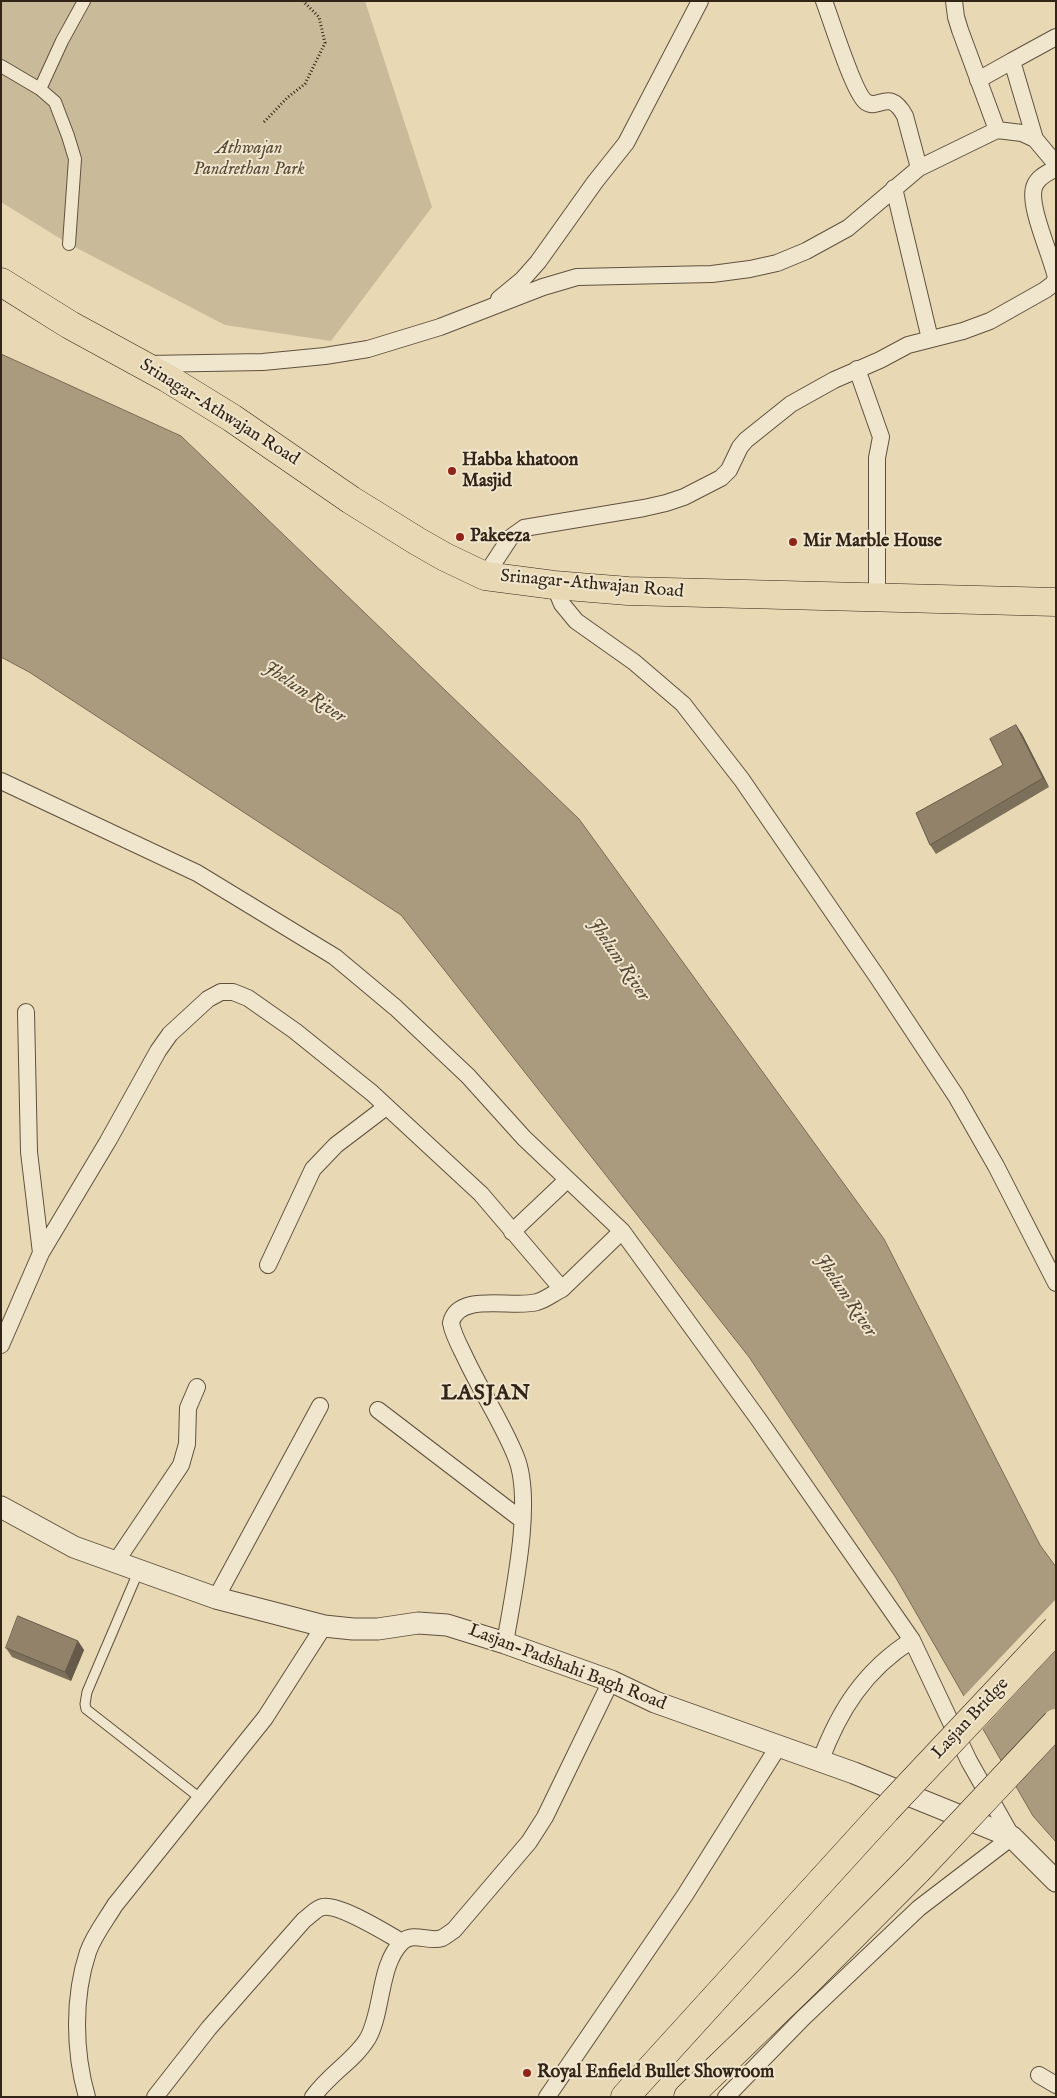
<!DOCTYPE html>
<html>
<head>
<meta charset="utf-8">
<style>
	body { margin:0 }
	#map { position:relative; width:1057px; height:2098px; overflow:hidden; background:#e8d9b4; font-family:"IM FELL English",serif }
	canvas { display:block }
	.frame { position:absolute; inset:0; border:2px solid #322417; pointer-events:none }
</style>
</head>
<body>
<div id="map">
<canvas width="1057" height="2098"></canvas>
<div class="frame"></div>
</div>
<script>
const ctx = document.querySelector('canvas').getContext('2d');
ctx.lineJoin = 'round';
function fill(path, color) {
  ctx.fillStyle = color;
  ctx.fill(path, 'evenodd');
}
function stroke(path, color, width, dash) {
  ctx.strokeStyle = color;
  ctx.lineWidth = width;
  ctx.lineCap = dash ? 'butt' : 'round';
  ctx.setLineDash(dash || []);
  ctx.stroke(path);
}
function drawText(font, color, halo, rows, align = 'center') {
  ctx.font = font + ' "IM FELL English",serif';
  ctx.lineWidth = 4;
  ctx.setLineDash([]);
  ctx.textBaseline = 'middle';
  ctx.strokeStyle = halo;
  ctx.fillStyle = color;
  for (const [text, x, y, turn = 0] of rows) {
    ctx.save();
    ctx.translate(x, y);
    ctx.rotate((+turn || 0) * Math.PI / 180);
    ctx.textAlign = isNaN(turn) ? turn : align;
    if (halo) ctx.strokeText(text, 0, 0);
    ctx.fillText(text, 0, 0);
    ctx.restore();
  }
}
fill(new Path2D(`
	M1,1h364l67,206 -101,134 -106,-16 -156,-81 -68,-42z`), '#c9ba99');
const water = new Path2D(`
	M1,354l180,82 398,383 305,420 156,306 16,22v275l-23,-26 -137,-238 -147,-221 -348,-442 -372,-243 -28,-15z`);
fill(water, '#aa9b7f');
stroke(water, '#7a6b55', 1);
fill(new Path2D(`
	M1056,1599v51l-75,81 -19,-33z`), '#e8d9b4');
const service = new Path2D(`
	M139,1570l-52,122 -2,12 1,5 114,89`);
const pedestrian = new Path2D(`
	M1,66l39,23 15,13 13,34 7,23 -6,85
	M40,89l22,-48 22,-40`);
const minor = new Path2D(`
	M824,1c7,18 30,93 42,101 13,9 23,-15 39,14l14,52
	M954,1l2,16 4,13 37,100
	M1012,61l44,-24
	M978,80l34,-19 23,78
	M894,188l36,151
	M499,299l23,-19 16,-18 57,-80 31,-39 74,-142
	M147,364l116,-2 62,-6 43,-7 72,-22 103,-40 34,-10 135,-3 38,-5 27,-6 29,-12 42,-23 71,-60 78,-38 25,3 13,6 21,25
	M857,369l24,68 -4,21v141
	M485,576l25,-38 14,-10 120,-20 22,-5 18,-6 37,-19 8,-8 11,-23 6,-7 45,-36 43,-24 46,-20 28,-15 55,-14 27,-10 55,-31 8,-6 3,-6c-4,-22 -30,-75 -21,-93 4,-9 13,-12 21,-17
	M554,585l8,19 14,17 58,41 49,42 59,76 136,198 78,118 40,70 60,117
	M1,781l196,92 138,84 61,51 72,68 56,62 98,93 137,189 153,220 57,121 43,76 -93,71 -116,110 -77,79
	M512,1232l55,-52
	M41,1253l67,-112 50,-90 12,-17 38,-35 13,-7h12l15,6 47,33 77,62 109,101 81,95c-8,4 -17,11 -25,13 -23,7 -79,-11 -86,21 2,11 8,22 13,32 16,35 38,67 52,102 18,44 -3,138 -11,186
	M268,1265l45,-96 23,-24 50,-38
	M562,1289l60,-58
	M1,1345l40,-92 -12,-101 -3,-140
	M378,1410l144,110
	M115,1563l66,-98 6,-21 1,-36 9,-21
	M216,1598l104,-192
	M820,1762c19,-52 45,-92 92,-122
	M1039,2075l17,10
	M87,2097c-13,-45 -14,-100 1,-145 6,-17 18,-32 27,-47l150,-187 59,-92
	M155,2097l54,-69 95,-108c6,-4 12,-12 19,-13 17,-3 63,26 79,35
	M313,2097c16,-23 42,-37 55,-59 15,-27 11,-74 34,-96 12,-11 27,1 40,-4 4,-2 9,-6 12,-8l75,-88 16,-25 66,-136
	M547,2097l138,-202 93,-148`);
const tertiary = new Path2D(`
	M1,1507l73,40 142,51 108,28 29,3h25l40,-6 29,2 58,18 106,38 44,21 199,71 158,64 44,44`);
const trunk = new Path2D(`
	M1,282l69,43 97,53 65,40 119,82 66,41 28,16 40,19 69,9 74,6 428,11
	M625,2097l261,-287
	M688,2097l118,-114 111,-112`);
stroke(service, '#60513e', 11);
stroke(pedestrian, '#60513e', 14);
stroke(minor, '#60513e', 18);
stroke(tertiary, '#60513e', 23);
stroke(trunk, '#322417', 29);
stroke(new Path2D(`
	M264,122l24,-25 17,-13 20,-41 -6,-26 -16,-16`), '#322417', 3, [1, 2.5]);
stroke(service, '#f0e6ce', 9);
stroke(pedestrian, '#f0e6ce', 12);
stroke(minor, '#f0e6ce', 16);
stroke(tertiary, '#f0e6ce', 21);
stroke(trunk, '#e8d9b4', 28);
const trunkBridge = new Path2D(`
	M886,1810l170,-181
	M917,1871l139,-148`);
stroke(trunkBridge, '#322417', 29, []);
stroke(trunkBridge, '#e8d9b4', 28);
fill(new Path2D(`
	M1016,725l6,9 27,53 -113,67 -6,-9 73,-80z
	M78,1641l6,9 -13,31 -59,-24 -6,-9z`), '#7d705a');
fill(new Path2D(`
	M1016,725l6,9 27,53 -6,-9z
	M78,1641l6,9 -13,31 -6,-9z`), '#665b4a');
const building = new Path2D(`
	M1016,725l27,53 -113,67 -14,-32 87,-48 -13,-26z
	M18,1616l60,25 -13,31 -59,-24z`);
fill(building, '#918269');
stroke(building, '#665b4a', 1);
for (const [x, y, r, color] of [
	[452,471,5,"#8f2418"],
	[460,537,5,"#8f2418"],
	[793,542,5,"#8f2418"],
	[527,2073,5,"#8f2418"]
]) {
  const dot = new Path2D();
  dot.arc(x, y, r, 0, 2 * Math.PI);
  ctx.fillStyle = color;
  ctx.fill(dot);
  stroke(dot, '#f0e6ce', 2);
}
drawText('italic 18px', '#584a38', '#f0e6ce', [
	["Athwajan",249,149],
	["Pandrethan Park",249,170]
]);
drawText('18px', '#322417', '#f0e6ce', [
	["Srinagar-Athwajan Road",219,413,32],
	["Srinagar-Athwajan Road",592,585,5],
	["Lasjan-Padshahi Bagh Road",567,1668,21],
	["Lasjan Bridge",971,1719,-47]
]);
drawText('bold 18px', '#322417', '#f0e6ce', [
	["Habba khatoon",462,461],
	["Masjid",462,482],
	["Pakeeza",470,537],
	["Mir Marble House",803,542],
	["Royal Enfield Bullet Showroom",537,2073]
], 'left');
drawText('italic 19px', '#564836', '#f0e6ce', [
	["Jhelum River",304,693,34],
	["Jhelum River",618,960,56],
	["Jhelum River",845,1296,56]
]);
ctx.letterSpacing = '1px';
drawText('bold 22px', '#322417', '#f0e6ce', [
	["LASJAN",486,1394]
]);
ctx.letterSpacing = '0px';
</script>
</body>
</html>
